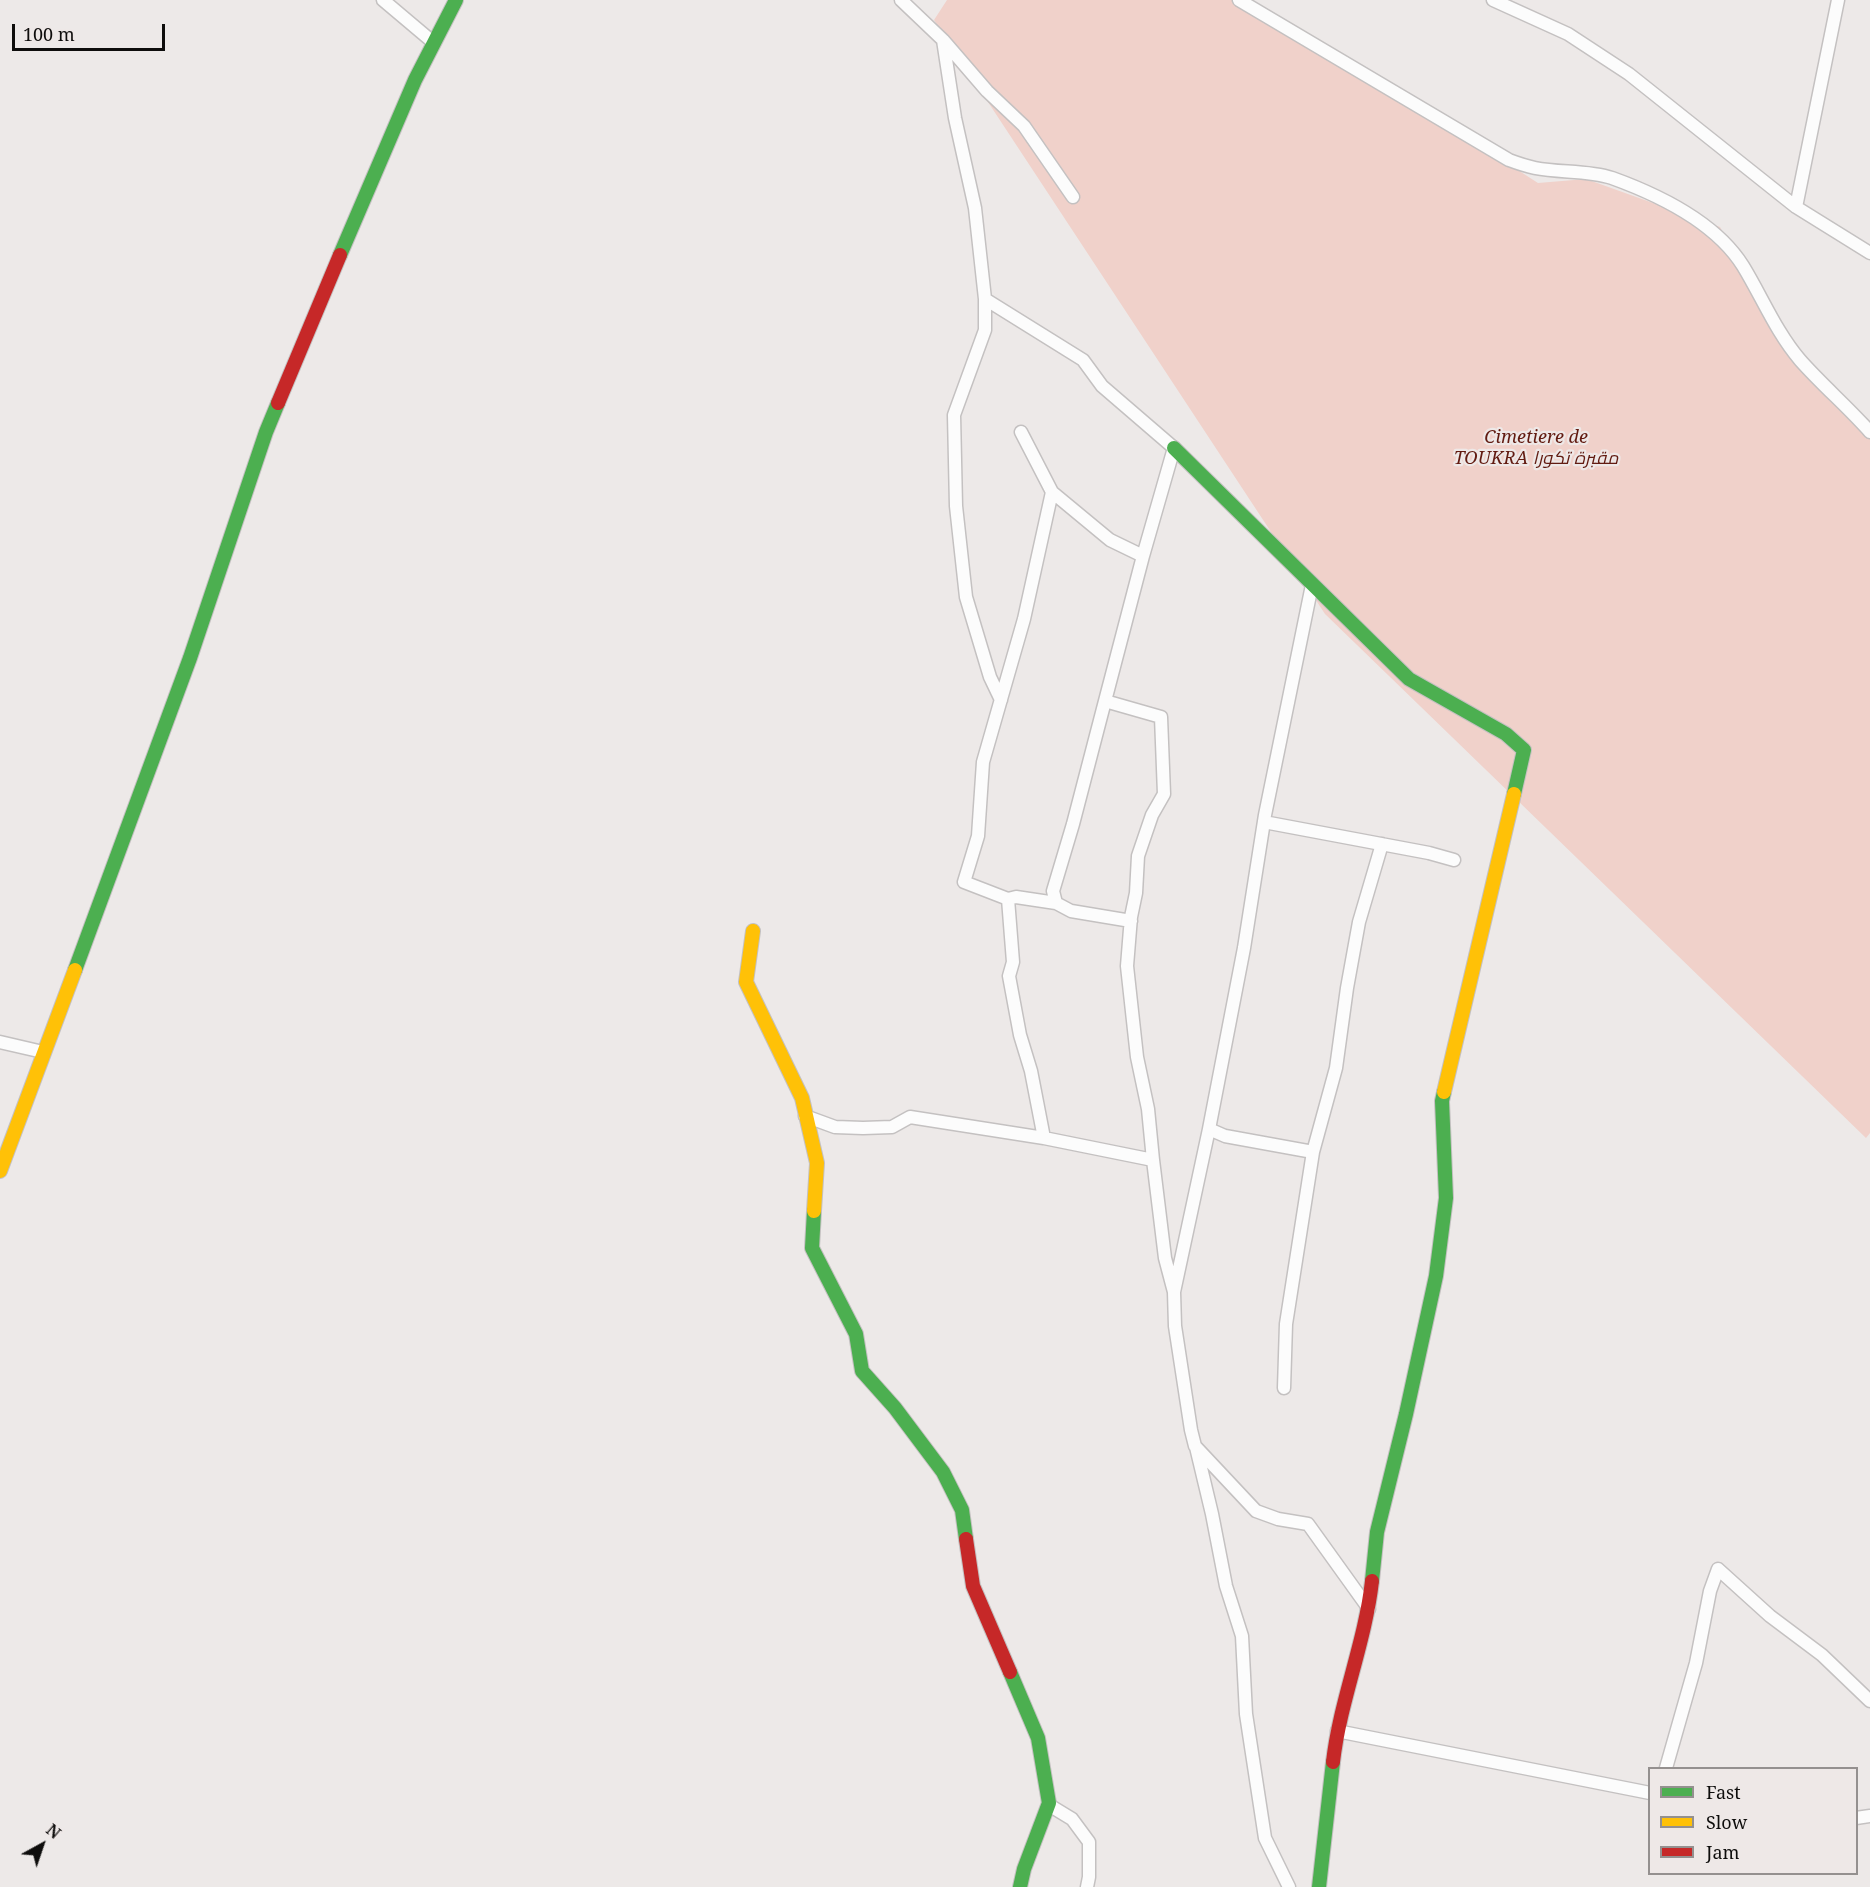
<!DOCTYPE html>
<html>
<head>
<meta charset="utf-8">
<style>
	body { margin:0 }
	#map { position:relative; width:1870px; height:1887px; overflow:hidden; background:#ede9e8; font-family:"Noto Serif",serif }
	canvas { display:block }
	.legend { position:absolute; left:1648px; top:1767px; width:210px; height:108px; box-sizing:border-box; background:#eee8e7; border:2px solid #94908f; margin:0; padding:8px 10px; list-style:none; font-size:18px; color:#0e0d0c }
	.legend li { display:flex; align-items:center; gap:12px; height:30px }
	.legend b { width:30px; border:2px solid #94908f }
	.north { position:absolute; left:12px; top:1815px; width:60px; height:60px; -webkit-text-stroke:4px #eee8e7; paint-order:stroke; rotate:40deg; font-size:16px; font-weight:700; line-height:24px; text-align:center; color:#0e0d0c }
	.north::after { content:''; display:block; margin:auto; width:21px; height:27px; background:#0e0d0c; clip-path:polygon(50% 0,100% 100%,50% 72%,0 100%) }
	.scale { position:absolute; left:12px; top:24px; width:153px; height:27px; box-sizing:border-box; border:3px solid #0e0d0c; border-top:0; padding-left:8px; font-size:18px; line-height:21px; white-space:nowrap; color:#0e0d0c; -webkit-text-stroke:4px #eee8e7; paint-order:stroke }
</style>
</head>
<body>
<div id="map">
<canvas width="1870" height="1887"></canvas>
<ul class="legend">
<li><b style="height:8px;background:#4caf50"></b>Fast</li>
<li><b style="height:8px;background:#ffc107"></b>Slow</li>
<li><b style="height:8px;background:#c62828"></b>Jam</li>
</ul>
<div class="north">N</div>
<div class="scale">100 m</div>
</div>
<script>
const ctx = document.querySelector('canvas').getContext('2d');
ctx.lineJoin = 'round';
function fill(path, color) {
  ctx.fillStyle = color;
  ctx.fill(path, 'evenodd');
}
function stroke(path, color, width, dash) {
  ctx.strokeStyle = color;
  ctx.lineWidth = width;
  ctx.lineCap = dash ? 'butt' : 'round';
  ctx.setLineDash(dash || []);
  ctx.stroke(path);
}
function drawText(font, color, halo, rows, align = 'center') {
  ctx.font = font + ' "Noto Serif",Cairo,serif';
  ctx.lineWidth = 4.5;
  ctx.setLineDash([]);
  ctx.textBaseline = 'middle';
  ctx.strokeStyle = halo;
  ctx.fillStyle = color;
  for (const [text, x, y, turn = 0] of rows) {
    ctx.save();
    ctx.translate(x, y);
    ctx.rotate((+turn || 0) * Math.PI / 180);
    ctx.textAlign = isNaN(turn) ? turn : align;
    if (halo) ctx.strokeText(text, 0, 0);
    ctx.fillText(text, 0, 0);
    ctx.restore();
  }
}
fill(new Path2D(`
	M947,0h294l40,18 257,165 48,-4 134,48 67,128 83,81v697l-4,5 -541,-524 -391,-594z`), '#f0d1ca');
const street = new Path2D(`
	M383,0l51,43
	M901,0l42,40 44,51 37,35 49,71
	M1239,0l270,160c8,3 17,6 26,8 25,5 53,2 77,10 47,17 104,45 131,88 19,31 33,66 57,94 22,25 48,47 70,72
	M1493,0l75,34 61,40 167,133 74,46
	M943,40l12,78 20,90 10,91v31l-31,85 2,91 10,91 24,80 11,23
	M1796,207l42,-207
	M985,299l98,61 19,26 72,62 -31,108 -38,145 56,16 3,77 -12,21 -14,41 -2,37 -5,24 -4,49 10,91 11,52 5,51
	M1021,432l31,60 58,48 33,16
	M1052,492l-28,127 -41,143 -5,74 -14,46 44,17 5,63 -4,14 11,59 11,36 13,67 109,22 12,98 9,34
	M1312,585l-47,230 -21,133 -35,181 16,7 88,16
	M1105,701l-32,123 -20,67 3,12 15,8 60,10
	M1264,822l165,31 25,7
	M1008,899l8,-2 40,6
	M0,1042l43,10
	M805,1116l30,11 28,1 29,-1 18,-10 134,21
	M1209,1129l-35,163 1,34 16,104 4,16 61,65 22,8 30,5 61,85
	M1284,1388l2,-64 27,-172 23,-84 11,-80 12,-66 23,-78
	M1196,1447l16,67 14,72 16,50 4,78 19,124 24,49
	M1337,1731l313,62
	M1666,1768l30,-105 14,-72 8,-22 52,47 52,39 48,46
	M1049,1805l23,14 17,23v35l-2,10
	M1856,1818l14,-2`);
const fast = new Path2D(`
	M340,255l75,-175 41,-80
	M1174,448l235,231 97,55 18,16 -10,44
	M75,970l115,-312 76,-226 12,-29
	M814,1211l-2,37 44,86 6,37 33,37 48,64 19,38 4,29
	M1372,1581l5,-49 29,-118 30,-138 10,-78 -4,-97 2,-9
	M1010,1672l28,66 11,65 -25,66 -4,18
	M1319,1887l14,-125`);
const slow = new Path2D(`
	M753,931l-7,51 56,116 15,65 -3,48
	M1444,1092l70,-298
	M0,1171l75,-201`);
const jam = new Path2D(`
	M278,403l62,-148
	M966,1539l7,47 37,86
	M1333,1762c7,-61 32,-119 39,-181`);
stroke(street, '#c4c1c1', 15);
stroke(fast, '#c4c1c1', 16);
stroke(slow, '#c4c1c1', 16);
stroke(jam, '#c4c1c1', 16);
stroke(street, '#fcfcfc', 12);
stroke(fast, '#4caf50', 14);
stroke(slow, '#ffc107', 14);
stroke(jam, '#c62828', 14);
drawText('italic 18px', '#621b11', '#eee8e7', [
	["Cimetiere de",1536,438],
	["TOUKRA مقبرة تكورا",1536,459]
]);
</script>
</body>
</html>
